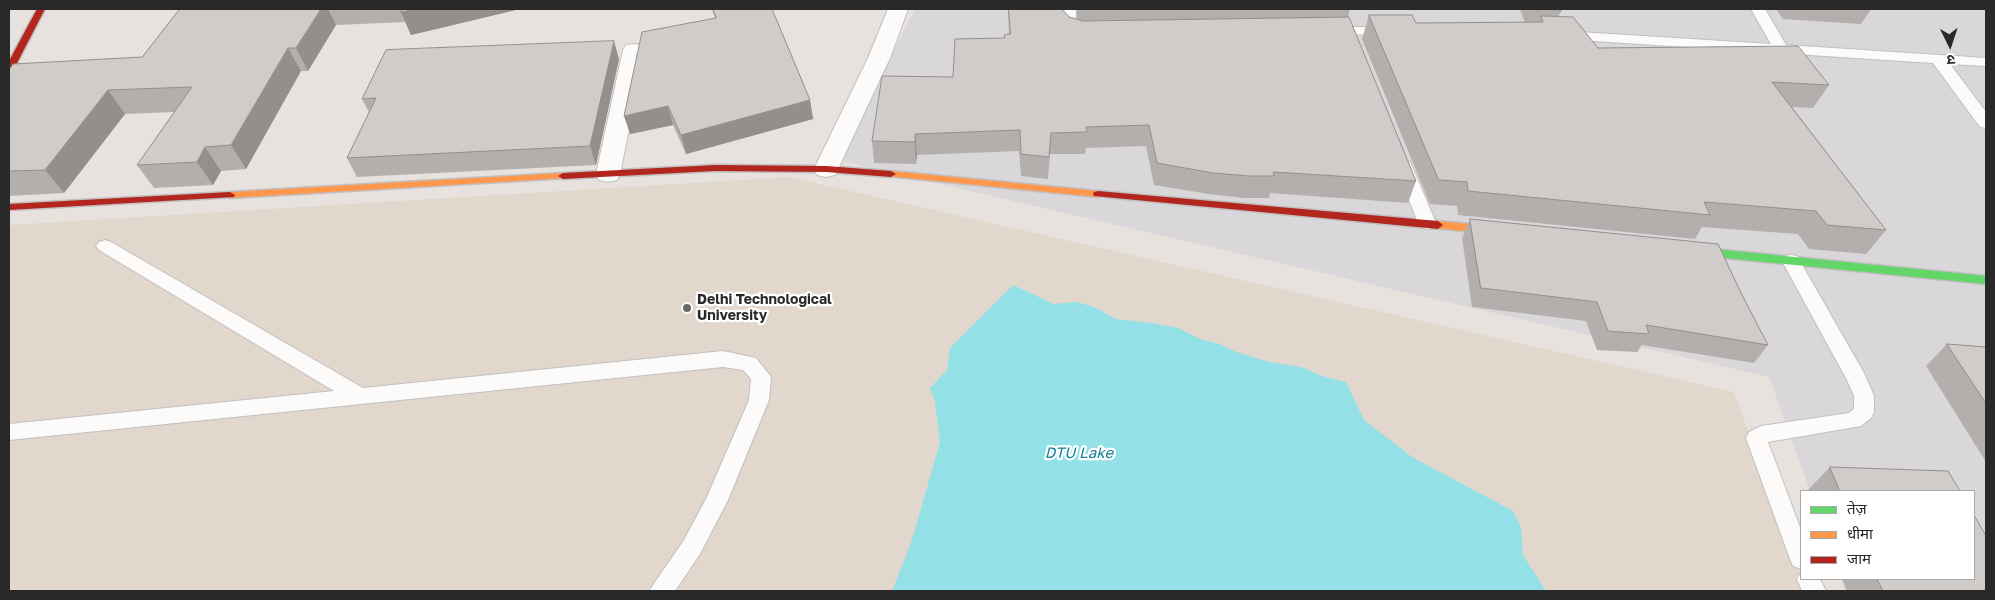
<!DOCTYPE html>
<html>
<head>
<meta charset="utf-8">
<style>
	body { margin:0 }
	#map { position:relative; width:1995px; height:600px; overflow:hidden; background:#e8e2de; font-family:"Golos Text","Noto Sans Devanagari",sans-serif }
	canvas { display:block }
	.frame { position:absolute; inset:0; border:10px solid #292929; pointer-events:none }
	.legend { position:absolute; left:1800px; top:490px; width:175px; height:90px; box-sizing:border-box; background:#fff; border:1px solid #a9a9a9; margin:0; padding:6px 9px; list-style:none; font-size:15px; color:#292929 }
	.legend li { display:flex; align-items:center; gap:10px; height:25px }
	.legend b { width:25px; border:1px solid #a9a9a9 }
	.north { position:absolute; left:1925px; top:20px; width:50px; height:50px; -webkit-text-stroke:4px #fff; paint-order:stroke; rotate:176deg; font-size:14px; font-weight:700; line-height:20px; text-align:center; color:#292929 }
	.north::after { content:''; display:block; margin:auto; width:18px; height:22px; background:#292929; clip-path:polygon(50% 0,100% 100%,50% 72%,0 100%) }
</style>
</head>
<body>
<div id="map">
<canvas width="1995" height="600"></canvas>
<div class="frame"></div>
<ul class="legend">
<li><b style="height:6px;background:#63d668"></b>तेज़</li>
<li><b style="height:6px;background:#ff974d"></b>धीमा</li>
<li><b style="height:6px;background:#b3261e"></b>जाम</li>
</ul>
<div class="north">उ</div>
</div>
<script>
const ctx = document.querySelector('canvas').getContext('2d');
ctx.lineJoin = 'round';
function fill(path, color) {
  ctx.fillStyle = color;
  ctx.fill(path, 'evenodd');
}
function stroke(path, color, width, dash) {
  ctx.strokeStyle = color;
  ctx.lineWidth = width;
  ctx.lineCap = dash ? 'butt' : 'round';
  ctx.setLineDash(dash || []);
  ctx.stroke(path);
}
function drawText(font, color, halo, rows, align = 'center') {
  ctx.font = font + ' "Golos Text",sans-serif';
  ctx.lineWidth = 4.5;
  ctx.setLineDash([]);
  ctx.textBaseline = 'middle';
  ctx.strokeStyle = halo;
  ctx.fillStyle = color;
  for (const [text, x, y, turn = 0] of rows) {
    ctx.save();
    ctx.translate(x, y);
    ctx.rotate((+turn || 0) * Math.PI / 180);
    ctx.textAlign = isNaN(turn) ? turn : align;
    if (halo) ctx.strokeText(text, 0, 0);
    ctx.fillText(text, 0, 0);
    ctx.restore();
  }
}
fill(new Path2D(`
	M915,9h1071v582h-141l-4,-12h133v-88h-164l-41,-114 -932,-217z`), '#dad7da');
fill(new Path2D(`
	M789,177l945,215 72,199h-1797v-366z`), '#e2d7cc');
fill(new Path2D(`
	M1013,285l41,19 23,-2 20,6 18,11 37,4 26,5 22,11 20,5 16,8 34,10 31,5 21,9 24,6 18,38 48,37 101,54 8,17 2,27 23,36h-654l20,-51 28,-98 -5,-40 -5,-14 17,-18 3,-22z`), '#93e1e7');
const lane = new Path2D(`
	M1062,9h14l-1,17 11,9 -2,3c-8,2 -22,-3 -23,-12 -1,-6 1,-12 1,-17z
	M1751,9h14l21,36 200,13v8l-36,-2 36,48v16l-6,-1 -47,-64 -370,-24 -5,-1 -2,-3 2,-3 5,-1 208,13z
	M1331,27h57l5,1 2,3 -2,3 -5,1 -62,-1 -2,-3 2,-3z
	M1404,161l6,1 2,4 24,57 -3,4 -6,2 -6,-2 -3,-4 -22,-57 2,-4z
	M105,240l6,2 252,146 360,-37 33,7 15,19 -2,23 -41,100 -28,54 -25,37h-26l35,-51 23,-43 42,-97 2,-21 -8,-9 -20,-3 -714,73v-16l325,-33 -235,-141 -3,-4 3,-4z
	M1791,255l6,1 67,117 10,23v16l-3,6 -10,8 -93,16 33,88v39l-8,-3 -3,-7 -44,-121 3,-6 12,-6 88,-13 5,-4v-13l-7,-16 -65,-119 3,-5z
	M1801,572v7h19l6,12h-24l-5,-12z`);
const street = new Path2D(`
	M888,9h20l-18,49 -52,111 -3,6 -9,2 -9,-2 -3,-6 54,-111z
	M634,44l8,1 3,5 -25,124 -3,6 -9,2 -9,-2 -3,-6 27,-124 3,-5z`);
const fast = new Path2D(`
	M1684,246l302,30v8l-302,-30 -5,-4z`);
const slow = new Path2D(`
	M891,171l207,20 5,3 -5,3 -211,-21 -1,-2 1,-2z
	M563,173l5,3 -1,2 -337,20 -5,-3 5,-3z
	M1438,221l64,6 5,4 -5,4 -68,-7 -1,-3 1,-3z`);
const jam = new Path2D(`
	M37,9h8l-31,60 -5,3v-11z
	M715,165l111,1 65,5 5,3 -5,3 -65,-5 -111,-1 -152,8 -5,-3 5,-3z
	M1098,191l340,30 5,4 -5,4 -344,-33 -1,-2 1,-2z
	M230,192l5,3 -1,2 -225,13v-6z`);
stroke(lane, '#c1bfc0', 2);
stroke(street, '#c1bfc0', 2);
stroke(fast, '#c1bfc0', 3);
stroke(slow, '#c1bfc0', 3);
stroke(jam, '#c1bfc0', 3);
fill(lane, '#fcfbfa');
fill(street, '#fcfbfa');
fill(fast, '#63d668');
fill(slow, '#ff974d');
fill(jam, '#b3261e');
fill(new Path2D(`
	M180,9h340l-109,26 -6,-13 -69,3 -28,46h-7l-55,98 -25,2 -8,14 -59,3 -17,-23 37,-53 -49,2 -61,79 -55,3v-126l133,-13z
	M712,9h60l38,91 3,19 -127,35 -13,-29 -43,9 85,-116z
	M1008,9h54l7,8 8,2v-10h273l-2,8 68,164 -8,22 -138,-10 -1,5h-25l-35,-4 -55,-9 -8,-39 -60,2 -1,6h-35l-2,25 -27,-3 -2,-25 -102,4 -1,9 -42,-1 -2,-22 81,-64 56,-42z
	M1520,9h41l1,1 -4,7 40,31 231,37 -16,23 -21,-1 94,123 -20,24 -57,-5 -11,-15 -96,-7 -7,12 -237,-24 -1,-9 -27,-2 -68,-165 7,-24 47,8h109z
	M1776,9h95l-10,15 -78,-5z
	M619,59l-23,106 -239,12 -10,-19 22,-46 -7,-13z
	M1470,219l272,76 26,50 -14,18 -112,-18 -5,7 -40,-2 -11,-29 -114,-14 -10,-69z
	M1947,344l39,3v115l-60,-96z
	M1830,467l130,24h-153z
	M1842,579h132l12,12h-139z`), '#b3afad');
fill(new Path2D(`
	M321,9h7l8,16 -28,46 -12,-23z
	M417,9h103l-109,26 -10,-23z
	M614,41l5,18 -23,106 -6,-19z
	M288,48l13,23 -55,98 -15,-24z
	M108,90l17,24 -61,79 -19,-23z
	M810,100l3,19 -127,35 -5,-19z
	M668,106l5,19 -43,9 -6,-18z
	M915,134l2,21 -1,9 -1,-22z
	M205,147l16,24 -8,14 -16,-23z`), '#928f8d');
const building = new Path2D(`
	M180,9h141l-25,39h-8l-57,97 -26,2 -8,15 -60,3 55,-78 -84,3 -63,80 -36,1v-101l4,-6 129,-7z
	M403,9h14l-16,3z
	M713,9h59l38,91 -129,35 -13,-29 -44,10 18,-84 74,-14z
	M1009,9h53l7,8 14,4 266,-4 67,164 -143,-9 1,4h-25l-36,-3 -56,-10 -8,-38 -63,2 1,5 -36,1 -2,24 -28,-3 -1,-24 -105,4v8l-43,-1 10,-65 71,1 2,-38 50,-1 -1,-3 6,-1z
	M1534,9h27l1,1 -27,-1z
	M1369,15h43l4,8 127,-1 -2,-6 32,1 25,31 200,-2 31,39 -57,-3 114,148 -59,-5 -11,-14 -112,-9 6,13 -242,-24 -1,-9 -28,-2z
	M614,41l-24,105 -243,12 29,-60 -14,1 24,-49z
	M1470,219l248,25 24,51 26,50 -122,-20 3,9 -41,-3 -11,-29 -116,-14z
	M1947,344l39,3v56z
	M1830,467l118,4 12,20h-120z
	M1974,515l12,21v55h-103l-6,-12h97z`);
fill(building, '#d0ccc9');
stroke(building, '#928f8d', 1);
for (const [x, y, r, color] of [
	[687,308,5,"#6c6a68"]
]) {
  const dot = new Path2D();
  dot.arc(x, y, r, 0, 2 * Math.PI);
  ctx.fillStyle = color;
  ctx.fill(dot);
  stroke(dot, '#fff', 2);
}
drawText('bold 14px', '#292929', '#fff', [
	["Delhi Technological",697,300],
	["University",697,316]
], 'left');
drawText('italic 15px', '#107f95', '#fff', [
	["DTU Lake",1079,453]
]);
</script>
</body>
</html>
